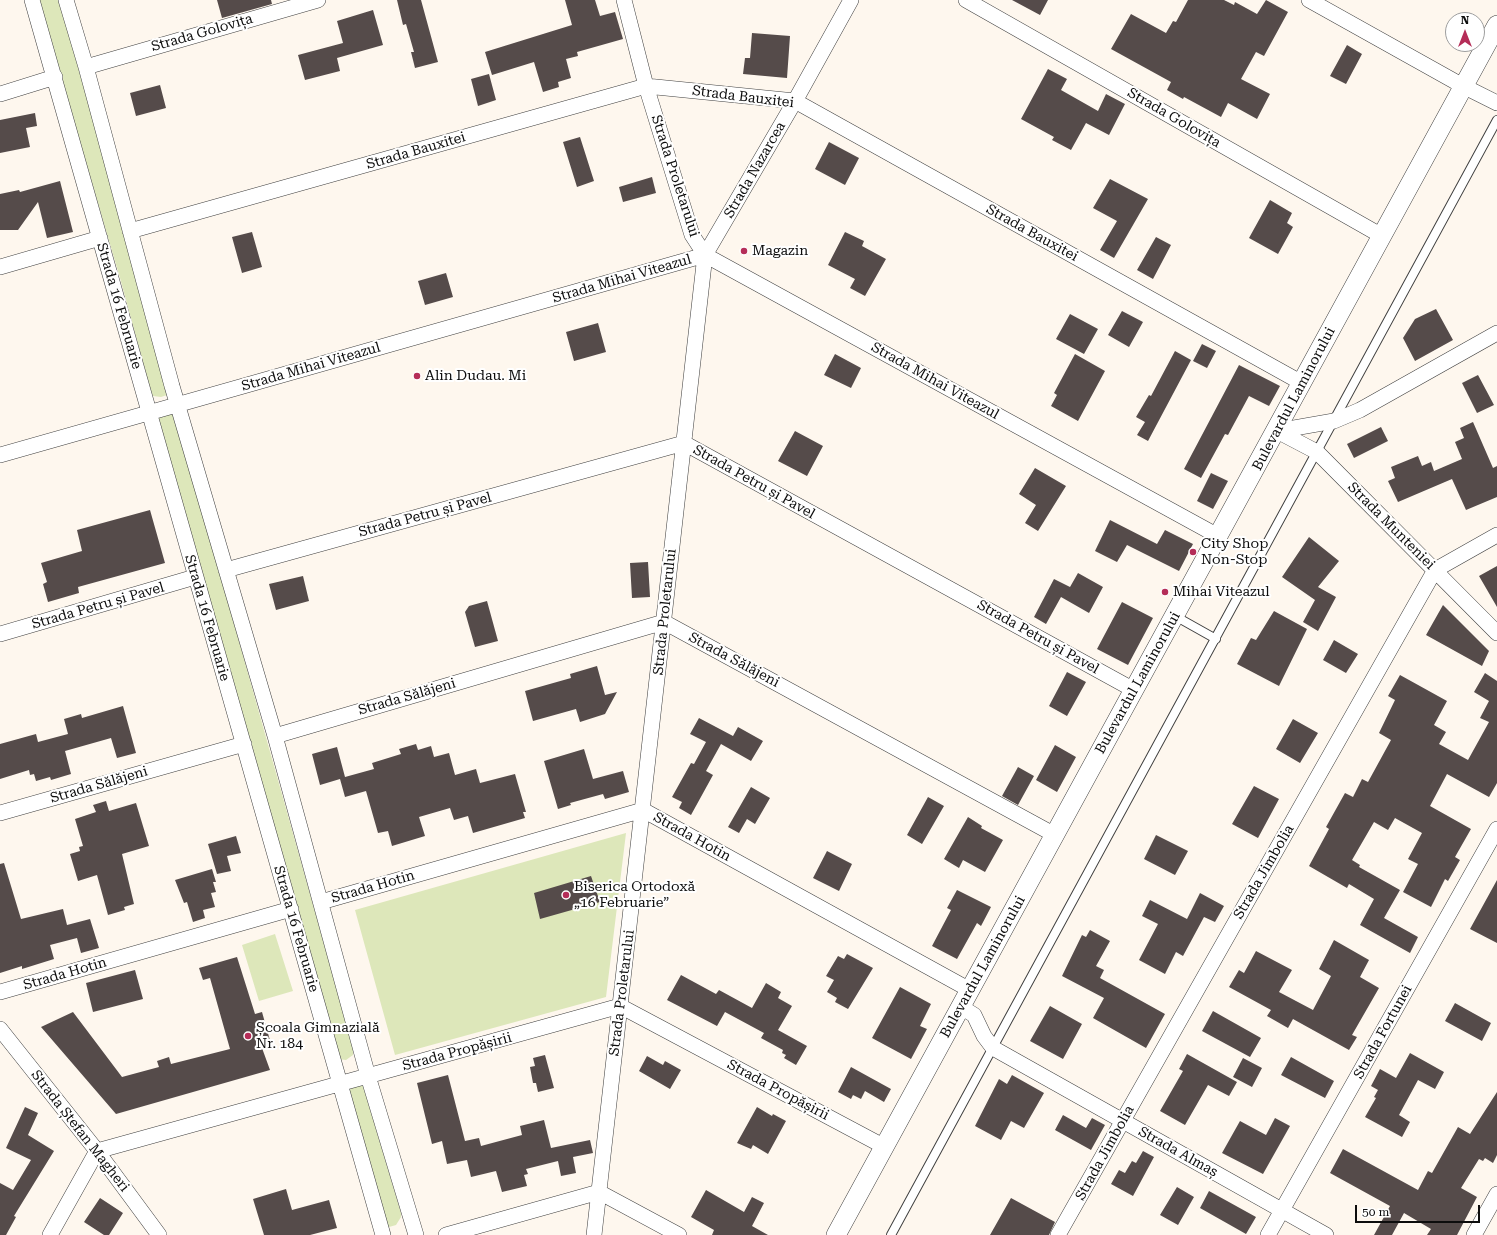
<!DOCTYPE html>
<html>
<head>
<meta charset="utf-8">
<style>
	body { margin:0 }
	#map { position:relative; width:1497px; height:1235px; overflow:hidden; background:#fef7ee; font-family:"Roboto Serif",serif }
	canvas { display:block }
	.north { position:absolute; left:1445px; top:12px; width:40px; height:40px; box-sizing:border-box; background:#fff; border:1px solid #9e9e9e; border-radius:50%; rotate:0deg; font-size:11px; font-weight:700; line-height:16px; text-align:center; color:#0d0d0d }
	.north::after { content:''; display:block; margin:auto; width:14px; height:18px; background:#b52d58; clip-path:polygon(50% 0,100% 100%,50% 72%,0 100%) }
	.scale { position:absolute; left:1355px; top:1205px; width:125px; height:18px; box-sizing:border-box; border:2px solid #0d0d0d; border-top:0; padding-left:5px; font-size:12px; line-height:14px; white-space:nowrap; color:#0d0d0d; -webkit-text-stroke:3px #fff; paint-order:stroke }
</style>
</head>
<body>
<div id="map">
<canvas width="1497" height="1235"></canvas>
<div class="north">N</div>
<div class="scale">50 m</div>
</div>
<script>
const ctx = document.querySelector('canvas').getContext('2d');
ctx.lineJoin = 'round';
function fill(path, color) {
  ctx.fillStyle = color;
  ctx.fill(path, 'evenodd');
}
function stroke(path, color, width, dash) {
  ctx.strokeStyle = color;
  ctx.lineWidth = width;
  ctx.lineCap = dash ? 'butt' : 'round';
  ctx.setLineDash(dash || []);
  ctx.stroke(path);
}
function drawText(font, color, halo, rows, align = 'center') {
  ctx.font = font + ' "Roboto Serif",serif';
  ctx.lineWidth = 4;
  ctx.setLineDash([]);
  ctx.textBaseline = 'middle';
  ctx.strokeStyle = halo;
  ctx.fillStyle = color;
  for (const [text, x, y, turn = 0] of rows) {
    ctx.save();
    ctx.translate(x, y);
    ctx.rotate((+turn || 0) * Math.PI / 180);
    ctx.textAlign = isNaN(turn) ? turn : align;
    if (halo) ctx.strokeText(text, 0, 0);
    ctx.fillText(text, 0, 0);
    ctx.restore();
  }
}
fill(new Path2D(`
	M38,0h21l109,383 -1,12 -6,2 -8,-1 -3,-8 -30,-110z
	M165,405l11,12 177,630v8l-7,5 -8,-1 -182,-640z
	M626,833l-20,164 -211,58 -40,-145z
	M275,934l18,57 -34,10 -17,-56z
	M361,1079l40,134v4l-5,8 -7,2 -5,-2 -41,-144z`), '#dde7ba');
fill(new Path2D(`
	M217,0h54l1,4 -50,14z
	M397,0h24l17,62 -23,6 -4,-16h3l-8,-28 -3,1z
	M565,0h30l5,16 15,-4 8,27 -46,13 1,4 -12,3 5,19 -13,4 1,5 -16,5 -9,-30 -42,13 -7,-23 87,-27z
	M1012,0h36l-8,15z
	M1188,0h36l10,5 1,-3 22,12 9,-14 22,12 -24,44 -8,-4 -15,27 29,15 -13,25 -29,-16 -7,14 -37,-20 -1,2 -16,-9 4,-8 -60,-33 20,-35 35,19 7,-12 3,1z
	M373,10l10,35 -46,13 3,13 -35,9 -7,-25 45,-12 -6,-22z
	M752,33l38,3 -3,42 -44,-4 2,-16h5z
	M1347,45l15,9 -16,30 -16,-8z
	M1048,69l19,10 -6,11 37,21 8,-17 19,10 -16,31 -23,-12 -15,27 -19,-10 2,-3 -33,-18z
	M489,74l7,26 -18,6 -7,-27z
	M160,85l6,23 -30,8 -6,-23z
	M35,113l2,13 -11,2 4,19 -30,6v-33z
	M580,137l14,44 -17,6 -14,-45z
	M829,142l30,16 -14,27 -30,-16z
	M652,177l4,16 -33,9 -4,-15z
	M1110,179l38,20 -34,59 -14,-8 17,-29 -24,-13z
	M60,181l13,51 -26,6 -9,-36 -20,28h-18v-36l19,-4 1,2z
	M1270,200l22,13 -5,10 6,4 -15,27 -29,-16z
	M252,232l10,35 -20,6 -10,-36z
	M845,232l19,9 -2,5 24,13 -21,37 -15,-8 5,-9 -27,-14z
	M1156,237l15,8 -18,34 -16,-9z
	M446,273l7,24 -28,8 -7,-24z
	M1436,309l17,31 -38,21 -12,-23 12,-19z
	M1122,311l21,11 -14,25 -21,-12z
	M1070,314l28,15 -14,25 -28,-15z
	M598,323l8,29 -32,9 -8,-29z
	M1202,344l14,7 -9,17 -14,-7z
	M1175,351l16,9 -43,81 -11,-6 8,-13 -9,-5 13,-22 2,1z
	M835,354l26,14 -10,20 -27,-13z
	M1075,354l30,17 -27,50 -27,-15 6,-11 -3,-2z
	M1239,365l41,21 -11,20 -20,-10 -21,39 -3,-1 -24,44 -17,-9z
	M1478,375l16,30 -17,8 -15,-30z
	M1473,422l20,46 4,-2v31l-31,13 -14,-31 -54,23 -10,-21 7,-3 -4,-11 27,-11 4,10 9,-4 3,9 28,-12 -7,-17 9,-4 -4,-10z
	M1381,427l7,14 -34,17 -7,-14z
	M795,431l28,15 -16,30 -29,-15z
	M1035,468l31,18 -28,45 -13,-8 11,-18 -17,-11z
	M1211,473l17,8 -15,28 -16,-8z
	M150,510l15,53 -87,24 1,6 -31,9 -5,-18 4,-2 -6,-19 41,-12 -5,-21z
	M1110,520l47,24 8,-14 28,14 -14,27 -52,-26 -10,17 -22,-11z
	M1309,537l30,24 -21,26 18,10 -18,34 -15,-9 12,-22 -33,-23z
	M648,562l2,35 -18,1 -2,-35z
	M1497,566v41l-18,-31z
	M1078,573l25,14 -14,26 -28,-16 -15,27 -12,-7 20,-38 16,8z
	M303,576l6,25 -33,9 -7,-26z
	M487,601l11,40 -23,6 -10,-35 4,-6z
	M1122,602l31,16 -25,47 -31,-16z
	M1443,605l46,46 -7,15 -56,-31z
	M1274,611l33,18 -28,57 -42,-22 14,-26 5,2z
	M1334,640l24,14 -12,19 -23,-13z
	M597,666l8,29 12,-3 -12,22 -25,8 -4,-13 -43,12 -8,-30 46,-13 -1,-4z
	M1067,672l19,10 -19,34 -18,-10z
	M1485,673l12,8v102l-8,14 -42,-23 -17,32 41,23 -16,28 5,3 -12,21 -3,-2 -14,28 -28,-15 15,-28 -10,-5 14,-26 -27,-15 -7,12 -14,-8 -22,38 8,5 -1,2 41,23 -16,28 34,19 -8,16 -50,-28 14,-26 -25,-15 -2,4 -38,-22 20,-37 -3,-2 19,-34 8,4 9,-18 6,3 23,-42 -12,-7 16,-33 -7,-4 12,-21 47,26 -13,24 12,7 -7,12 29,16 21,-38 -9,-4 9,-17 -15,-9z
	M123,706l13,47 -19,5 -6,-20 -46,13 6,23 -20,6 -1,-3 -14,4 -2,-7 -4,1 -1,-5 -29,9v-35l36,-10 2,8 30,-8 -4,-15 17,-5 1,4z
	M699,718l34,18 5,-9 25,14 -12,20 -30,-17 -15,27 7,4 -22,40 -12,-7 3,-6 -10,-5 19,-34 3,1 12,-22 -16,-8z
	M1293,719l25,14 -18,30 -24,-14z
	M416,744l2,6 13,-4 3,11 15,-4 6,22 21,-6 4,14 35,-9 11,38h-3l2,6 -52,15 -5,-17 -14,4 -4,-12 -31,9 6,19 -33,10 -4,-15 -10,2 -12,-42 -21,6 -5,-18 -20,6 -8,-31 25,-7 8,30 29,-8 -2,-6 29,-9 -2,-5z
	M1055,745l21,12 -19,35 -21,-12z
	M584,749l9,30 30,-8 6,21 -24,7 -2,-5 -33,9 1,2 -13,4 -14,-48z
	M1018,767l16,9 -16,29 -16,-9z
	M1254,786l25,13 -21,39 -26,-14z
	M751,787l19,11 -15,26 -8,-5 -8,14 -11,-6z
	M928,797l16,9 -22,38 -15,-9z
	M106,801l3,10 27,-8 13,43 -27,8 12,50 -10,3 1,3 -17,5 -11,-40 -19,6 -8,-27 10,-3 -1,-4 4,-1 -8,-27 21,-7 -3,-7z
	M968,817l14,9 -1,2 22,12 -18,32 -22,-12 -4,8 -15,-9z
	M1156,835l32,16 -13,24 -31,-16z
	M236,836l5,17 -14,3 4,15 -14,3 -9,-30z
	M827,851l25,13 -13,27 -26,-13z
	M4,863l17,56 42,-10 4,16 23,-6 9,29 -18,5 -4,-15 -27,7 4,14 -32,10v-3l-22,7v-109z
	M212,869l4,13h-3l3,10 -5,1 4,14 -12,3 2,8 -12,4 -6,-20 -3,1 -9,-23z
	M591,876l9,26 -60,17 -6,-26z
	M1497,880v63l-27,-14z
	M957,890l34,17 -10,19 -4,-3 -20,36 -25,-13 19,-36 -4,-2z
	M1200,893l24,13 -9,16 -11,-5 -21,39 -7,-4 -11,22 -26,-14 19,-36 -16,-8 8,-16 37,19z
	M1090,930l20,11 -14,25 8,4 -4,8 65,36 -19,34 -53,-30 11,-20 -42,-22 20,-41 4,2z
	M1334,940l35,20 -9,17 19,11 -27,47 5,2 -8,13 -56,-31 -5,9 -21,-12 4,-6 -42,-23 10,-17 5,3 12,-22 36,19 -13,22 34,18 18,-34 -12,-7z
	M847,954l26,14 -25,41 -13,-7 2,-4 -10,-6 7,-12 -8,-4 12,-20 6,3z
	M237,957l18,57 7,-2 9,32 -9,4 8,22 -154,44 -75,-87 32,-15 49,65 37,-10 -2,-6 12,-4 2,7 59,-15 -20,-71 -7,2 -4,-12z
	M135,970l8,29 -50,13 -7,-29z
	M681,975l35,19 3,-4 33,18 14,-25 15,9 -3,6 14,8 -14,24 29,16 -11,19 -12,-7 2,-3 -4,-2 1,-3 -22,-12 3,-5 -39,-21 -8,14 -50,-26z
	M900,987l31,17 -11,22 7,3 -16,30 -39,-21z
	M1455,1003l36,20 -9,18 -37,-20z
	M1050,1006l32,18 -19,35 -33,-18z
	M1213,1011l48,27 -11,19 -48,-26z
	M1410,1053l34,19 -9,17 -17,-9 -19,35 11,7 -8,15 -37,-20 11,-19 -2,-1 4,-7 -7,-4 9,-17 16,9z
	M1187,1054l50,28 -8,14 -21,-11 -23,40 -25,-14 23,-40 -4,-2z
	M545,1055l9,33 -16,4 -2,-9h-3l-3,-16 5,-1 -2,-8z
	M647,1056l16,9 2,-4 16,9 -11,19 -31,-18z
	M1291,1057l43,24 -9,17 -44,-23z
	M1243,1058l19,10 -10,19 -19,-10z
	M851,1067l40,22 -7,13 -19,-11 -4,8 -8,-4 -2,4 -13,-7z
	M448,1075l17,66 14,-3 2,8 41,-11 -2,-9 24,-6 7,28 39,-8 3,13 -20,4 3,16 -15,3 -3,-15 -32,8 2,5 -4,1 3,11 -25,6 -6,-21 -25,6 -4,-17 -20,4 -5,-23 -10,3 -15,-61z
	M1012,1075l32,18 -20,35 -13,-7 -10,19 -26,-14 24,-47 8,5z
	M1497,1092v63l-4,8 -8,-5 -2,3 -4,-2 -18,29 16,9 -20,38h-30l4,-6 -27,-16 -12,22h-18l16,-29 -60,-33 13,-24 75,41 10,-19 4,2 26,-46 12,7z
	M25,1107l13,6 -10,22 26,16 -40,65 2,1 -10,18h-6v-52l13,7 18,-30 -25,-12z
	M757,1107l15,9 1,-2 13,7 -18,33 -15,-9 -2,4 -14,-6z
	M1063,1115l23,13 6,-10 13,7 -14,25 -36,-20z
	M1275,1118l15,8 -27,48 -41,-21 18,-32 26,14z
	M1143,1151l11,6 -21,39 -22,-12 8,-14 6,3 7,-12 4,2z
	M1177,1187l17,10 -16,28 -18,-10z
	M286,1189l6,21 37,-10 8,28 -27,7h-46l-11,-36z
	M706,1190l38,22 8,-15 12,6 -12,23 16,9h-56l2,-5 -23,-13z
	M1209,1191l47,26 -10,17 -46,-26z
	M100,1198l23,15 -14,22h-5l-20,-13z
	M1011,1198l44,24 -6,13h-59z`), '#554b4a');
const service = new Path2D(`
	M1175,616l41,23
	M891,1235l606,-1115`);
const minor = new Path2D(`
	M32,0l351,1235
	M66,0l20,67 86,319 103,350 93,340 48,159
	M966,0l416,236
	M1309,0l154,86 34,17
	M86,67l232,-67
	M0,94l55,-17
	M130,231l516,-145 149,15 507,282
	M705,255l90,-154 56,-101
	M0,267l100,-29
	M1277,431l40,21 180,181
	M1277,431l57,-10 26,-11 137,-77
	M0,455l705,-200 513,281
	M226,570l458,-127 450,247
	M0,634l195,-57
	M275,736l389,-114 391,213
	M0,813l244,-69
	M321,902l322,-92 327,180
	M0,992l291,-83
	M961,1007l13,8 10,21 9,12 333,187
	M0,1029l97,122 62,84
	M50,1235l47,-84 523,-145 265,141
	M446,1235l153,-43 80,43
	M594,1235l111,-980 -13,-20 -46,-149 -22,-86
	M1058,1235l377,-665 62,-35
	M1268,1235l229,-406
	M1474,1235l23,-41`);
const tertiary = new Path2D(`
	M836,1235l661,-1210`);
stroke(service, '#404040', 10);
stroke(minor, '#404040', 16);
stroke(tertiary, '#404040', 20);
stroke(service, '#fff', 8);
stroke(minor, '#fff', 15);
stroke(tertiary, '#fff', 19);
for (const [x, y, r, color] of [
	[744,251,4,"#b52d58"],
	[417,376,4,"#b52d58"],
	[1193,552,4,"#b52d58"],
	[1165,592,4,"#b52d58"],
	[566,895,4,"#b52d58"],
	[248,1036,4,"#b52d58"]
]) {
  const dot = new Path2D();
  dot.arc(x, y, r, 0, 2 * Math.PI);
  ctx.fillStyle = color;
  ctx.fill(dot);
  stroke(dot, '#fff', 1.5);
}
drawText('14px', '#0d0d0d', '#fff', [
	["Strada Golovița",202,33,-16],
	["Strada Bauxitei",743,97,7],
	["Strada Golovița",1174,118,30],
	["Strada Bauxitei",416,151,-16],
	["Strada Nazarcea",755,170,-60],
	["Strada Proletarului",675,176,72],
	["Strada Bauxitei",1032,233,29],
	["Strada Mihai Viteazul",622,279,-16],
	["Strada 16 Februarie",119,306,74],
	["Strada Mihai Viteazul",311,367,-16],
	["Strada Mihai Viteazul",935,381,29],
	["Bulevardul Laminorului",1294,399,-62],
	["Strada Petru și Pavel",754,482,29],
	["Strada Petru și Pavel",425,515,-15],
	["Strada Munteniei",1391,526,45],
	["Strada Petru și Pavel",98,606,-16],
	["Strada Proletarului",665,612,-84],
	["Strada 16 Februarie",207,618,74],
	["Strada Petru și Pavel",1038,637,29],
	["Strada Sălăjeni",734,660,28],
	["Bulevardul Laminorului",1138,683,-61],
	["Strada Sălăjeni",407,697,-16],
	["Strada Sălăjeni",99,785,-16],
	["Strada Hotin",692,837,29],
	["Strada Jimbolia",1264,872,-60],
	["Strada Hotin",373,887,-16],
	["Strada 16 Februarie",296,929,74],
	["Bulevardul Laminorului",983,967,-61],
	["Strada Hotin",65,974,-16],
	["Strada Proletarului",622,993,-83],
	["Strada Fortunei",1383,1032,-61],
	["Strada Propășirii",457,1052,-15],
	["Strada Propășirii",778,1090,28],
	["Strada Ștefan Magheri",80,1131,52],
	["Strada Almaș",1178,1152,29],
	["Strada Jimbolia",1105,1153,-61]
]);
drawText('14px', '#0d0d0d', '#fff', [
	["Magazin",752,251],
	["Alin Dudau. Mi",425,376],
	["City Shop",1201,544],
	["Non-Stop",1201,560],
	["Mihai Viteazul",1173,592],
	["Biserica Ortodoxă",574,887],
	["„16 Februarie”",574,903],
	["Școala Gimnazială",256,1028],
	["Nr. 184",256,1044]
], 'left');
</script>
</body>
</html>
